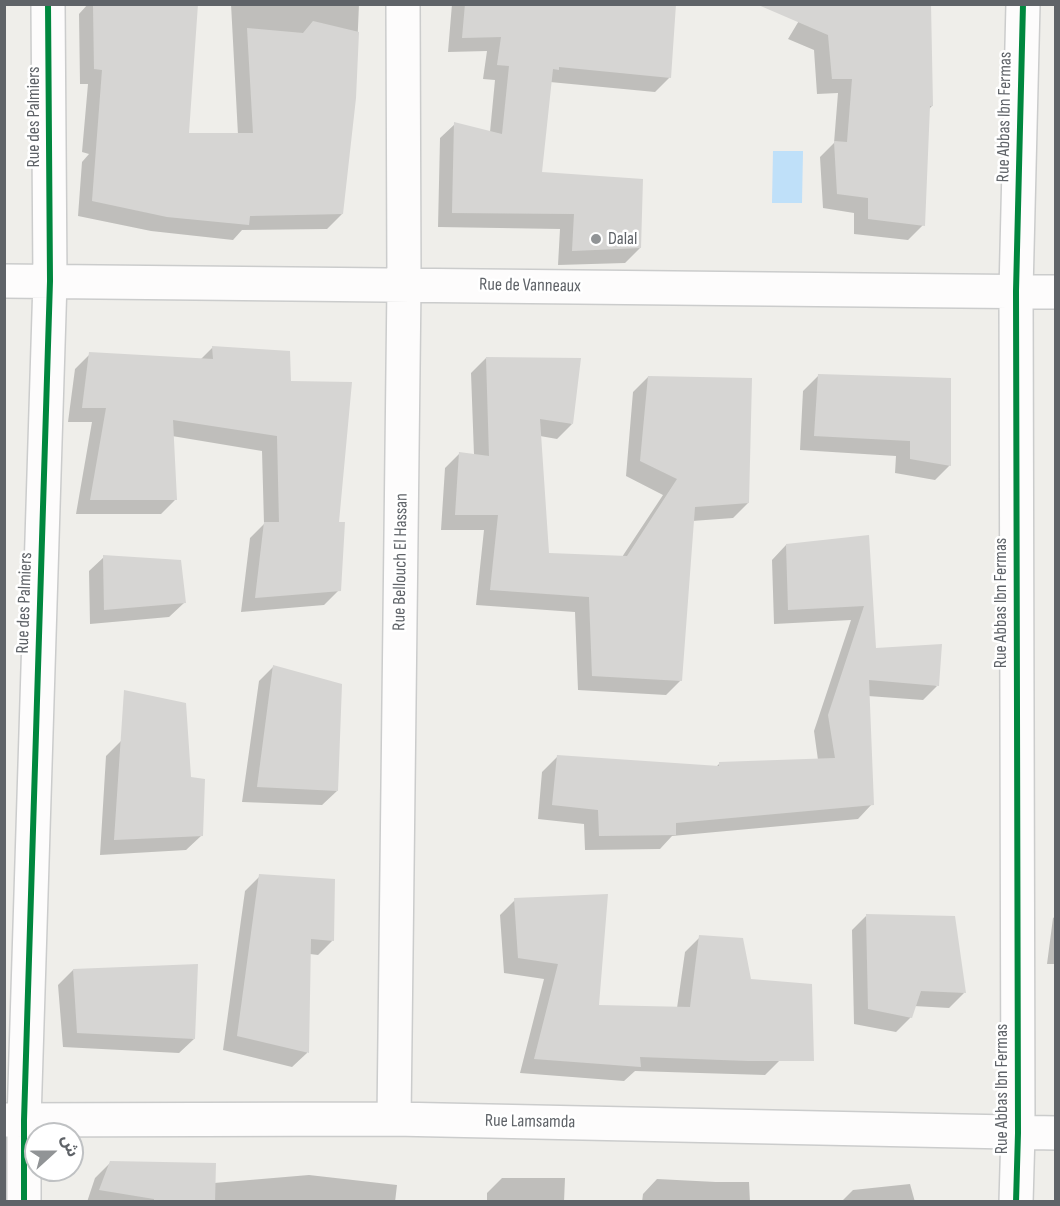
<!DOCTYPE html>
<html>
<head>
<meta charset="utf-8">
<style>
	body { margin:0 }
	#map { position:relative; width:1060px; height:1206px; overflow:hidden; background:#efeeea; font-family:"Sofia Sans Condensed","Noto Sans Arabic",sans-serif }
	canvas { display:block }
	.frame { position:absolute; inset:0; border:6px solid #5f6368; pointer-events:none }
	.north { position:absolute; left:24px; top:1122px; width:60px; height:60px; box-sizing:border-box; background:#fff; border:2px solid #bfc1c3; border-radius:50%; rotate:69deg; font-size:16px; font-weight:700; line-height:24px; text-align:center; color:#5f6368 }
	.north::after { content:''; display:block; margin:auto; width:21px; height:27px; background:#919496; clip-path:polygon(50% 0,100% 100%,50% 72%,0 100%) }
</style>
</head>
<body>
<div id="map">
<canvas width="1060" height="1206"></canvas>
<div class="frame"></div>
<div class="north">ش</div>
</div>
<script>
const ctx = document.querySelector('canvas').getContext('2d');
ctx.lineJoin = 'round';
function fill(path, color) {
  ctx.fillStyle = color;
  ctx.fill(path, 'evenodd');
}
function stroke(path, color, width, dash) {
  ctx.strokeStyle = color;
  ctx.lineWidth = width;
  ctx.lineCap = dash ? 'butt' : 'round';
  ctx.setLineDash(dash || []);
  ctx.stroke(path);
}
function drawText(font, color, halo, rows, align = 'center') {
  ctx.font = font + ' "Sofia Sans Condensed",sans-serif';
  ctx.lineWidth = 5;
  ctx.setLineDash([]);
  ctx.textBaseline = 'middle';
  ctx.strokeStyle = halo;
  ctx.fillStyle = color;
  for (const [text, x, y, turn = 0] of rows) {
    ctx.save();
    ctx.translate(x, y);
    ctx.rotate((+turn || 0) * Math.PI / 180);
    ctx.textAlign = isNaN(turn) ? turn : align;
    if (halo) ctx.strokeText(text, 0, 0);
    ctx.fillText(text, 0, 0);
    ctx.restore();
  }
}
fill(new Path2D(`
	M773,151h30l-1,52h-30z`), '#bfe0f9');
fill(new Path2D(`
	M88,4h50l49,131h51l-7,-131h128l-4,94 -13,116 -15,15 -85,1 -9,10 -82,-9 -73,-15 4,-54 7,-8 -7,-2 6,-68h-8l-1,-70z
	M452,4h222l-4,73 -15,15 -105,-10 -10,92 100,74 -15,15 -67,2 2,-36 -122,-2 2,-89 15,-14 35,8 5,-52 -12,-1 4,-28 -39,1z
	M803,14l129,92 -3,3 -6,116 -15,15 -54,-6v-21l-31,-5 -3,-51 14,-14 4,-50 -21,1 -3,-44 -26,-11z
	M213,347l77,35 47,141 2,67 -15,15 -83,7 9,-74 14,-14 -2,-73 -90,-15 3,64 -14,14h-85l16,-92h-24l7,-53 15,-15 111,5z
	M486,358l86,66 -15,15 -17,-3 8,119 74,2 41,-62 -37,-19 7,-84 15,-15 100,126 -15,15 -41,3 -11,159 -15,15 -88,-5 -3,-78 -99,-7 8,-75h-43l4,-62 15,-15 14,2 -3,-82z
	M818,376l132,89 -15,15 -40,-7 1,-17 -96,-6 3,-59z
	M867,537l7,113 63,36 -14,14 -55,-4 4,108 -14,15 -186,17 -12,13 -75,1 -1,-26 -46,-5 4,-47 15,-15 159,10 4,-4 98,-3 -4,-29 37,-111 -77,4 -2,-64 14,-15z
	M104,557l80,46 -15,14 -79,7 -1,-53z
	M274,666l63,125 -15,14 -80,-3 17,-121z
	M121,741l68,38 12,57 -15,14 -86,5 6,-99z
	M260,876l73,64 -15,15 -8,-1 -3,99 -15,14 -69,-17 22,-159z
	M515,900l82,106 80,2 8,-56 15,-15 50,43 30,80 -15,15 -130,-4 -11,10 -104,-8 24,-94 -40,-6 -4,-58z
	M867,915l87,3 10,75 -15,15 -35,-2 -3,11 -15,15 -42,-8 -2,-94z
	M1056,916v48h-9l6,-46z
	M73,970l121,69 -15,14 -116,-6 -5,-62z
	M110,1163l104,20 95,-8 88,10 -2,17h-308l8,-24z
	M502,1178h63l-1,24h-77v-9z
	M657,1179l59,3h33l1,20h-108l1,-8z
	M910,1184l5,18h-74l12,-12z`), '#0003');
fill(new Path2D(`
	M93,4h105l-9,129h64l-6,-105 56,5 10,-12 46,11 -3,66 -13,116 -93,2 -1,9 -82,-8 -75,-16 10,-131 -8,-1z
	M465,4h211l-5,74 -112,-11v3l-6,-1 -11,103 101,7 -2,69 -69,3 2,-37 -122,-1 2,-91 48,12 7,-68 -12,-1 4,-28 -39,1z
	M756,4h175l2,102h-3l-5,120 -57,-7v-21l-31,-4 -3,-53 13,1 5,-63h-20l-4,-44z
	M212,346l78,5 1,30 61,1 -13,140h6l-4,69 -86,7 9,-76h15l-2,-86 -104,-16 4,80h-87l16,-92h-24l7,-56 124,7z
	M486,357l95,1 -8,66 -33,-5 9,134 78,3 50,-77 -37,-18 8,-85 104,2 -3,125 -54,4 -13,174 -90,-5 -3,-79 -99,-7 8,-75h-43l4,-63 30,4z
	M818,374l133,4v88l-41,-7v-18l-96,-5z
	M869,535l7,113 66,-4 -3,42 -70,-6 5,125 -198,18v12l-77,1 -1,-26 -46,-5 5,-50 162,11v-4l116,-4 -7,-43 36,-109 -76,4 -2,-66z
	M103,555l78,5 5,43 -82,7z
	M273,665l69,19 -4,107 -81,-4z
	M124,690l62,13 5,74 14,2 -2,57 -89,4z
	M259,874l76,5 -1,62 -23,-2 -2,114 -72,-17z
	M608,894l-9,111 91,2 9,-72 44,3 8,41 61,5 2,77h-65l-109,-4 1,10 -107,-8 24,-95 -40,-6 -4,-60z
	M866,914l89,2 11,77 -45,-2 -9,27 -44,-9z
	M198,964l-3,75 -118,-6 -4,-64z
	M110,1161l106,2 -1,39h-61v-3l-55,-9z`), '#d6d5d3');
const minor = new Path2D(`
	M4,281l1052,11
	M394,1119l10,-834 -1,-281
	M4,1120l390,-1 662,14
	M24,1202v-82l26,-839 -2,-277
	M1016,1202l2,-69 -2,-842 7,-287`);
stroke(minor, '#cbcccc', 36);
stroke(minor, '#fdfcfc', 33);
stroke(new Path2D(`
	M24,1202v-82l26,-839 -2,-277
	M1016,1202l2,-69 -2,-842 7,-287`), '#00873e', 6);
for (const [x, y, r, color] of [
	[596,239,6,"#919496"]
]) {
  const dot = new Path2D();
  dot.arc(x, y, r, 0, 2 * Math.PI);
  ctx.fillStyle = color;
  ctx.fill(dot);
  stroke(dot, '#fff', 2);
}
drawText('18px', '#5f6368', '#fff', [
	["Rue des Palmiers",34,117,-90],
	["Rue Abbas Ibn Fermas",1005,117,-89],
	["Rue de Vanneaux",530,286,1],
	["Rue Bellouch El Hassan",401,562,-89],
	["Rue des Palmiers",25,603,-88],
	["Rue Abbas Ibn Fermas",1001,603,-90],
	["Rue Abbas Ibn Fermas",1002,1089,-90],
	["Rue Lamsamda",530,1122,1]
]);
drawText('18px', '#5f6368', '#fff', [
	["Dalal",608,239]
], 'left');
</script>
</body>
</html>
